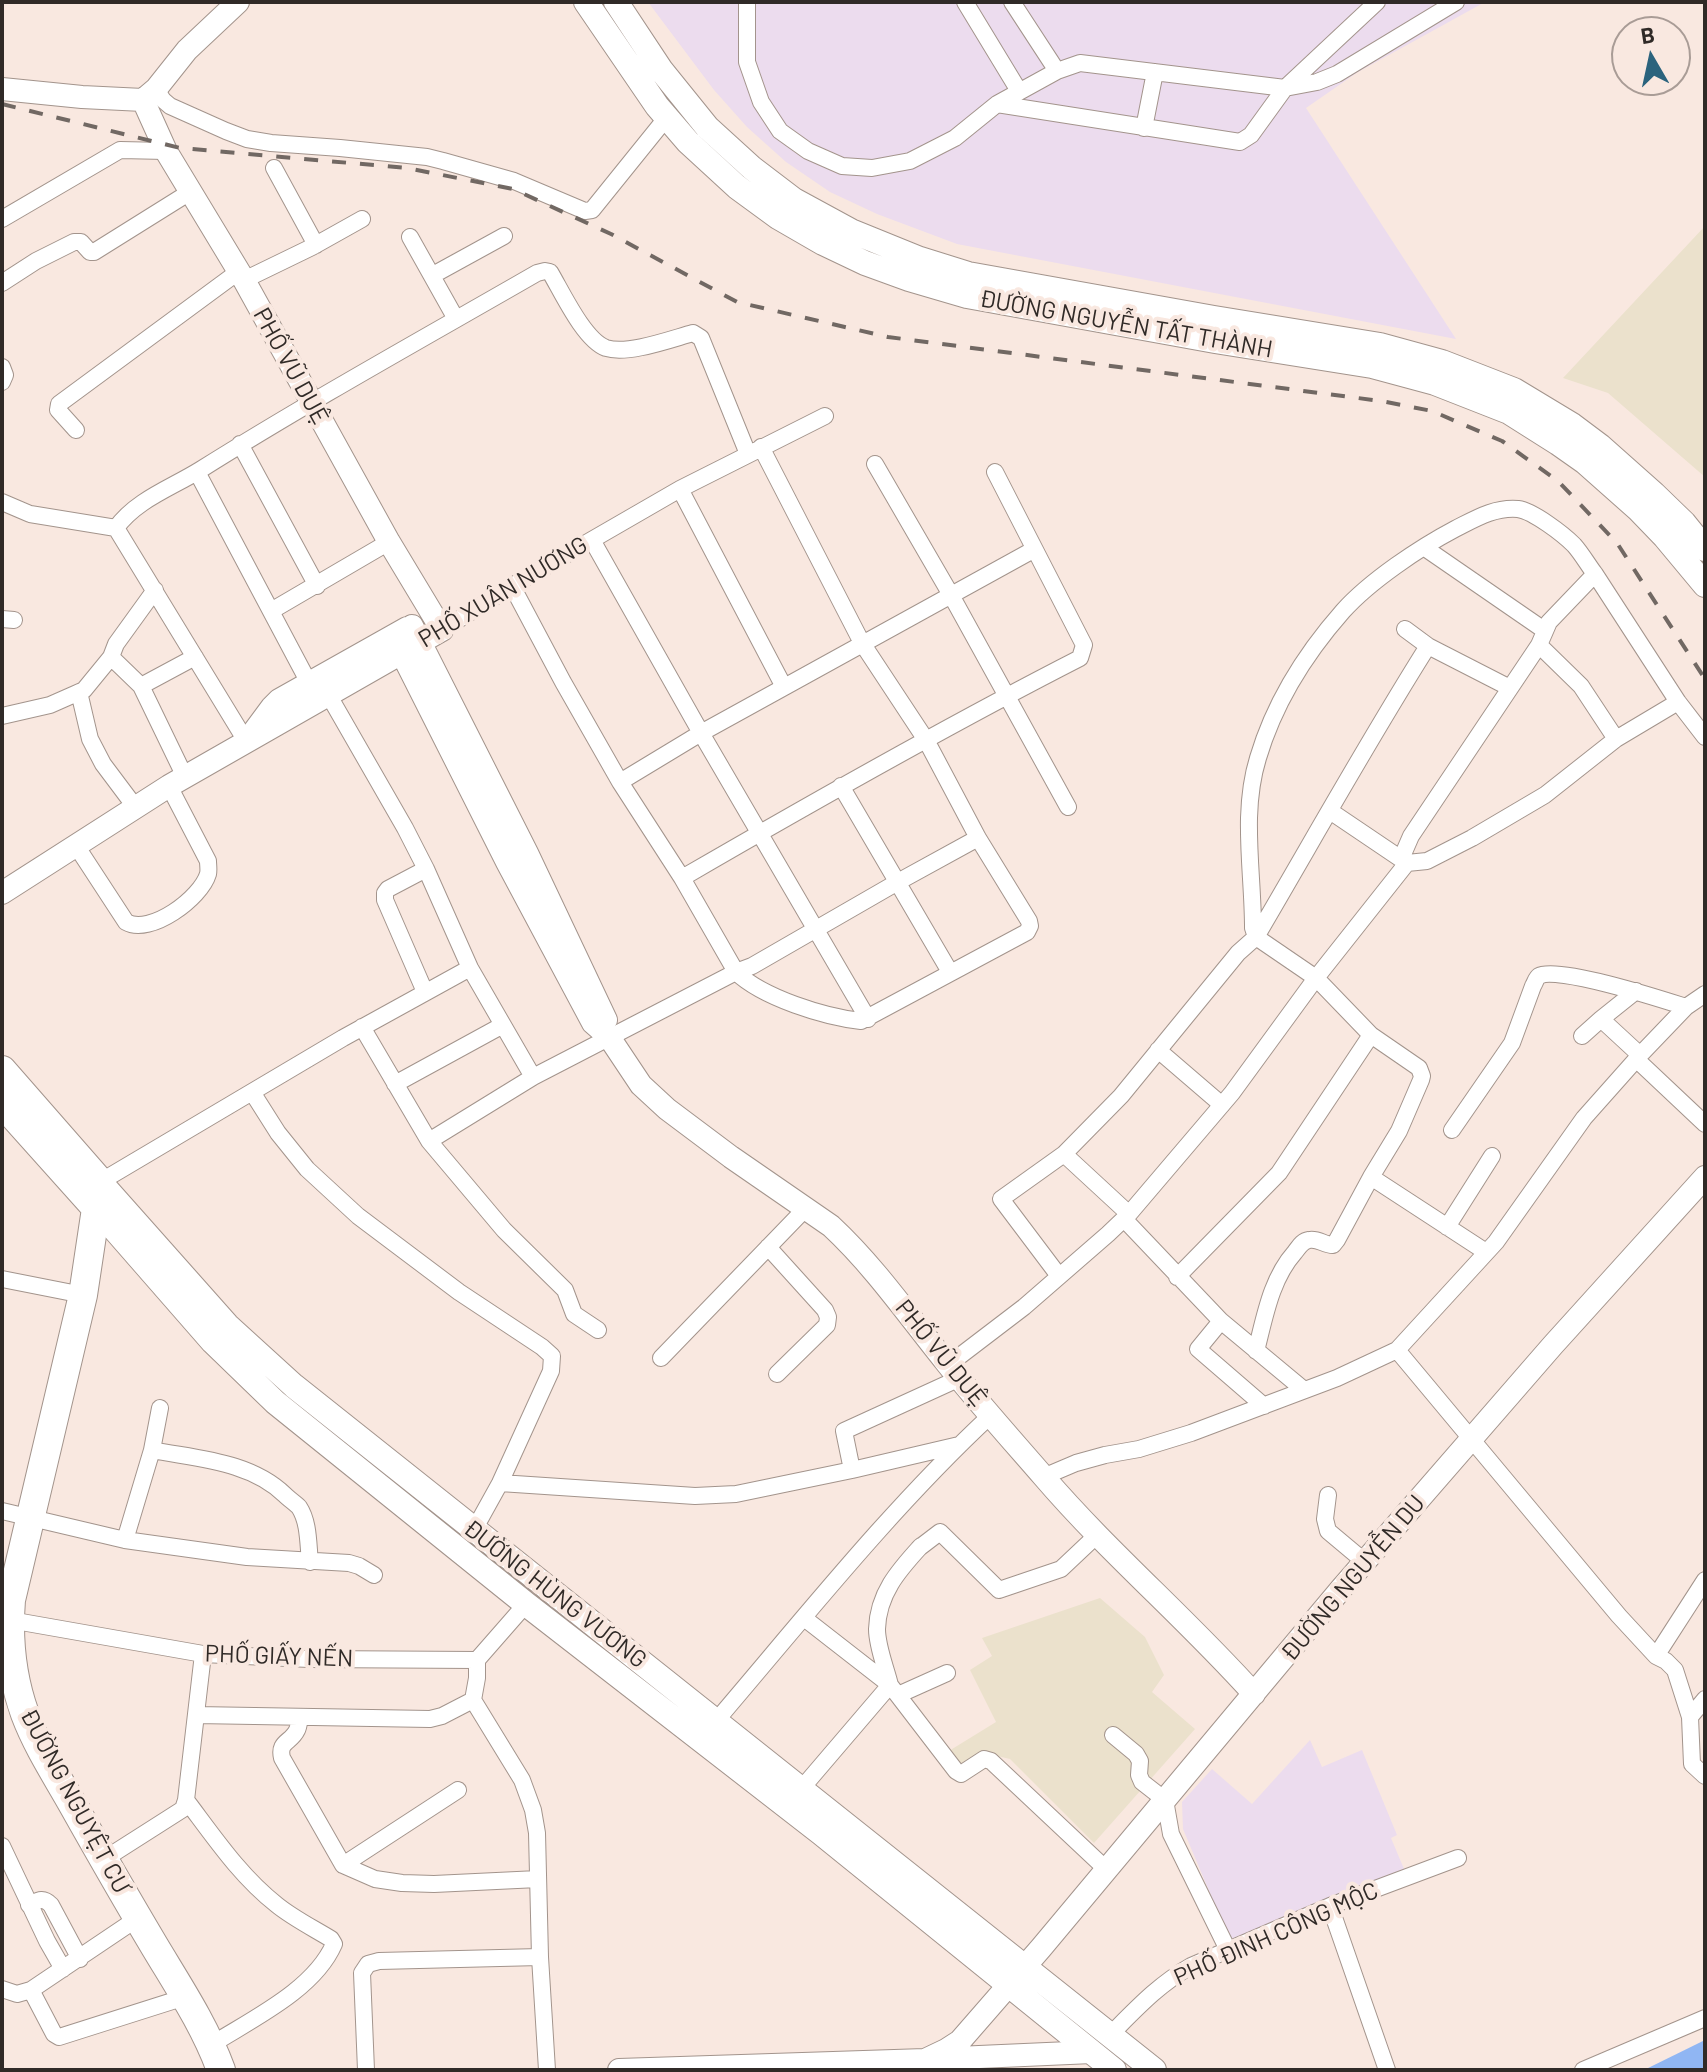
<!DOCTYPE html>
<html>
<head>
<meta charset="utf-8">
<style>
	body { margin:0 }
	#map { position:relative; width:1707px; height:2072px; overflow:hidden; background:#f9e8e0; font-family:Barlow,sans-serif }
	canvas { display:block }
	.frame { position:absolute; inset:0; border:4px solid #302a27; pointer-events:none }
	.north { position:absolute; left:1611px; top:16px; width:80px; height:80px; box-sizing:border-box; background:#f9e8e0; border:2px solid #a99c96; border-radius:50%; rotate:351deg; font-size:22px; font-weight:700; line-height:32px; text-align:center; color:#302a27 }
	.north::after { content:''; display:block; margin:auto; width:28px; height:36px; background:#2b637d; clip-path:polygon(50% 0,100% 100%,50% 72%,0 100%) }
</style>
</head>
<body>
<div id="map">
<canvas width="1707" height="2072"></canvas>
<div class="frame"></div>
<div class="north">B</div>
</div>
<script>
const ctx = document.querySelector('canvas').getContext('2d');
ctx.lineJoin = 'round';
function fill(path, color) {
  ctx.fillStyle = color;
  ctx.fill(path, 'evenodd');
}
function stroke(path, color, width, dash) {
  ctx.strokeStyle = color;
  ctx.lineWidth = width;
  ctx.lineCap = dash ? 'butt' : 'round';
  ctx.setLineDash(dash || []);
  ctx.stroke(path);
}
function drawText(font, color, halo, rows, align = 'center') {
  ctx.font = font + ' Barlow,sans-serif';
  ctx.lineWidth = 8;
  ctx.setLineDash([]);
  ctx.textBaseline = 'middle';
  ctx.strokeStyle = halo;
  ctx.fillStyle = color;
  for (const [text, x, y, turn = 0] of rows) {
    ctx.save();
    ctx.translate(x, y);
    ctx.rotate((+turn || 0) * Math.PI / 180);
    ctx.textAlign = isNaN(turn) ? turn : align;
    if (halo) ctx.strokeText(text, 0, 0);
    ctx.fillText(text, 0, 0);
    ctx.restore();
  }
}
fill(new Path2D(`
	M648,2h837l-127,70 -52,36 150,231 -499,-95 -80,-30 -47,-22 -44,-30 -39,-35 -33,-37z
	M1310,1740l12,27 40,-17 35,85 -6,3 13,31 -174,72 -47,-112 -1,-27 30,-33 40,35z`), '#ecdcee');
fill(new Path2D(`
	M1705,226v251l-97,-84 -45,-15z
	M1100,1598l45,39 19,38 -12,17 43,37 -101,114 -84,-84 -17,-4 -34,12 -15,-13 52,-32 -26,-52 22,-14 -10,-18z`), '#ebe1cc');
fill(new Path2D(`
	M1705,2040v30h-61z`), '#90b6f3');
const street = new Path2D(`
	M747,2v60l14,40 19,29 28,20 34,15 30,2 38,-7 45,-23 42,-34 60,-33 23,-8 205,25 32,-6 20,-8 119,-72
	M965,2l54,89
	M1012,2l45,69
	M156,89l7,11 7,6 56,25 21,8 24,4 69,5 87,9 16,4 71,20 71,30 7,-1 75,-93
	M997,104l243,38 11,-7 34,-47 92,-86
	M1144,128l11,-56
	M274,168l42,77
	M2,219l118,-69 46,1
	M410,237l46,82
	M433,275l71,-39
	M244,280l68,-33 50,-28
	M2,283l34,-22 38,-19h7l9,10h4l96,-60
	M2,367l3,8 -3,7
	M76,430l-18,-20 1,-6 179,-132
	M240,444l77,142
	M875,464l76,131 117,212
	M197,472l112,211
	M680,489l104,198
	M2,502l28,12 86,14
	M592,540l109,193 167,286
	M1425,548l119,82
	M512,586l51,96 57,100 62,96 54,94c27,26 89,45 125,49l166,-89 3,-6 -1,-5 -51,-83 -52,-98 -64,-97 -101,-196
	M271,611l118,-69
	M2,619l12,1
	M442,630l70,-44 168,-97 145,-73
	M1539,645l42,41 35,53
	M1428,646l82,42
	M111,657l30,29 44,91
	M141,686l54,-29
	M79,692l11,47 13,25 33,44
	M328,694l77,134 21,41 44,99 63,109
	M2,716l48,-11 34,-15 27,-33 5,-13 39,-54
	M246,741l-130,-213c20,-28 55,-40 84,-58 110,-69 224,-132 337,-197l8,-2 5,1c12,20 34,68 56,76 22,7 65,-9 87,-15l8,5 47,116
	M620,782l81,-49 332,-183
	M841,786l109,186
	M1330,811l77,52
	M77,847l49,75c24,14 75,-24 82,-48 1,-4 0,-9 0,-13l-39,-75
	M1401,859l10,-23 128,-191 10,-23 46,-48 83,128 27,35
	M682,878c131,-76 263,-151 398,-220l4,-13 -89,-173
	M425,992l-40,-92v-7l3,-4 38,-20
	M1601,1019l39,36
	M362,1027l67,114 75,89 61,60 9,24 24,16
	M1371,1035l-55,-57 -60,-41 -3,-9c0,-57 -12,-115 5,-170 16,-54 48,-105 85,-147 27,-30 76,-63 112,-82 20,-10 39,-22 63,-20 15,2 45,25 56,36 8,9 14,20 21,29
	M1582,1036l19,-17 35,-28
	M1158,1050l64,55
	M1636,1059l69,65
	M395,1084l108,-59
	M252,1092l26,41 29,36 51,47 101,76 83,55 10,9 -1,15 -51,112 -26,47
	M1452,1130l60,-87 21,-57c2,-3 3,-8 6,-10 17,-11 125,24 147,31
	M429,1141l104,-64 203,-105 16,-6 144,-83 82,-45
	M1064,1154l65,60
	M1371,1177l115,75
	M100,1182l243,-144 127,-70
	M1124,1219l97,102 83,69
	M1447,1227l45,-71
	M768,1247l57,63 3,7 -1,8 -50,49
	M1059,1276l-58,-77 63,-45 57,-58 117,-143 18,-16c57,-97 112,-196 172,-291l-23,-17
	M1177,1277l102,-104 92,-138 48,33 3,8 -1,4 -22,51 -28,46 -34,63 -4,5c-9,0 -15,-7 -24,-5 -7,1 -10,7 -14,12 -24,27 -30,64 -39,99
	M2,1279l81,16
	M1221,1321l-23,28 66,57
	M1397,1350l222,266 37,40 10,5 9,9 15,47 2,47 13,12
	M661,1358l145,-150
	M948,1365l76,-58 84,-73 21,-20 103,-121 84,-115 91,-115 20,-2 45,-23 73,-43 71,-56 62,-37
	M152,1450l8,-42
	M852,1470l-8,-39 116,-53
	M1043,1477l33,-14 29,-8 34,-6 52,-16 146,-55 60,-28 99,-108 88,-124 56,-63 46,-48 19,-13
	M500,1483l195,13 41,-2 116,-24 107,-25
	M1328,1495l-3,24 3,12 37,31
	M2,1511l123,29 122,17 102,6 10,3 15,9
	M125,1540l27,-90c45,9 98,11 133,45 4,4 10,8 14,12 10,15 9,37 11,55
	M919,1548l21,-16 59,58 62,-21 35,-33
	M804,1618l86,67 66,86 5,3 23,-15 7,2 116,109
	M10,1620l193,34 106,5 168,1 49,-56
	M1656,1656l49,-76
	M477,1660v18l-4,22 49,80 11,30 4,23 3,124 7,113
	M890,1685c-4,-17 -13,-38 -13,-56 1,-35 21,-58 44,-83
	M898,1695l49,-22
	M196,1715l234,4 12,-3 31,-16
	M300,1717c-1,4 -1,9 -3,13 -6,13 -19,11 -15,28l61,107 32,14 27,4 32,1 104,-5
	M1690,1717l15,-18
	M716,1721c88,-103 176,-214 275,-306
	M1113,1735l23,19 4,7 -1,14 3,7 23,18 6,34 57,116
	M802,1788l88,-103
	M186,1800c28,37 54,76 91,105 16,13 36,23 54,34l3,5c-20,46 -82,75 -123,101
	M2,1846l45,95 16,28
	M103,1860l80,-51 3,-9 17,-146
	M343,1865l115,-75
	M29,1905c10,-5 14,-8 22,0l29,54
	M1330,1906l57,164
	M2,1989l15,5 14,-4 107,-72
	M31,1990l23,44 5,3 126,-40
	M1110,2035c26,-26 49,-51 81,-69l139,-60 128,-48
	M366,2070l-4,-97 6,-9 11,-3 161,-4
	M1583,2070l122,-52`);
const secondary = new Path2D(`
	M2,89l80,8 61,3 13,-11 31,-39 51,-48
	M412,626l115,227 79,167
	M393,636l114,226 86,161 16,14 32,48 26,24 64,48 100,69c43,40 77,89 114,135 31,39 65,77 98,115 66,77 144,143 211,218
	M252,734l20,-27 7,-7 128,-72
	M2,893l167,-107 273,-156 -53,-88 -145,-262 -78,-129 -23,-51
	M934,2059l158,-7
	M619,2070l306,-10 21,-10 14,-9 81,-93 300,-359 212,-244 152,-168`);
const primary = new Path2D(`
	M586,2l71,104 31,36 49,45 41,30 45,26 42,20 44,16 58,17 248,45 157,25 63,17 74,29 49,31 27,19 53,47 27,28 40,48
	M616,2l45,68 46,57 45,41 42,32 57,31 69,28 48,15 246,44 166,27 62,17 72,28 58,35 28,21 54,48 30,29 21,26
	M100,1182l127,143 67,61 860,684
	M96,1208l117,134 62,60 251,202 295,229 293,237`);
const highway = new Path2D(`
	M2,1070l98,112 -17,113 -72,305c-3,38 1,78 14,114 12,32 31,61 48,91 27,48 54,95 82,142 24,40 50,79 66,123
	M2,1103l94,105`);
stroke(street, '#a3948c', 18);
stroke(secondary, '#a3948c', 24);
stroke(primary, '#a3948c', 26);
stroke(highway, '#a3948c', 30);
stroke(street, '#fff', 16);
stroke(secondary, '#fff', 22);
stroke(primary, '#fff', 24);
stroke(highway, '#fff', 28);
stroke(new Path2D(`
	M2,104l178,44 227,20 106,21 98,45 126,68 151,35 493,64 51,10 70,30 56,40 59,62 88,136`), '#716863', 4, [14, 14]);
drawText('24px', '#302a27', '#f9e8e0', [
	["ĐƯỜNG NGUYỄN TẤT THÀNH",1126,324,10],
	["PHỐ VŨ DUỆ",291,366,61],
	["PHỐ XUÂN NƯƠNG",503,592,-31],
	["PHỐ VŨ DUỆ",941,1353,51],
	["ĐƯỜNG NGUYỄN DU",1353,1578,-50],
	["ĐƯỜNG HÙNG VƯƠNG",555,1594,38],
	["PHỐ GIẤY NẾN",279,1656,2],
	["ĐƯỜNG NGUYỆT CƯ",75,1801,62],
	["PHỐ ĐINH CÔNG MỘC",1276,1934,-24]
]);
</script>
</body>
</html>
